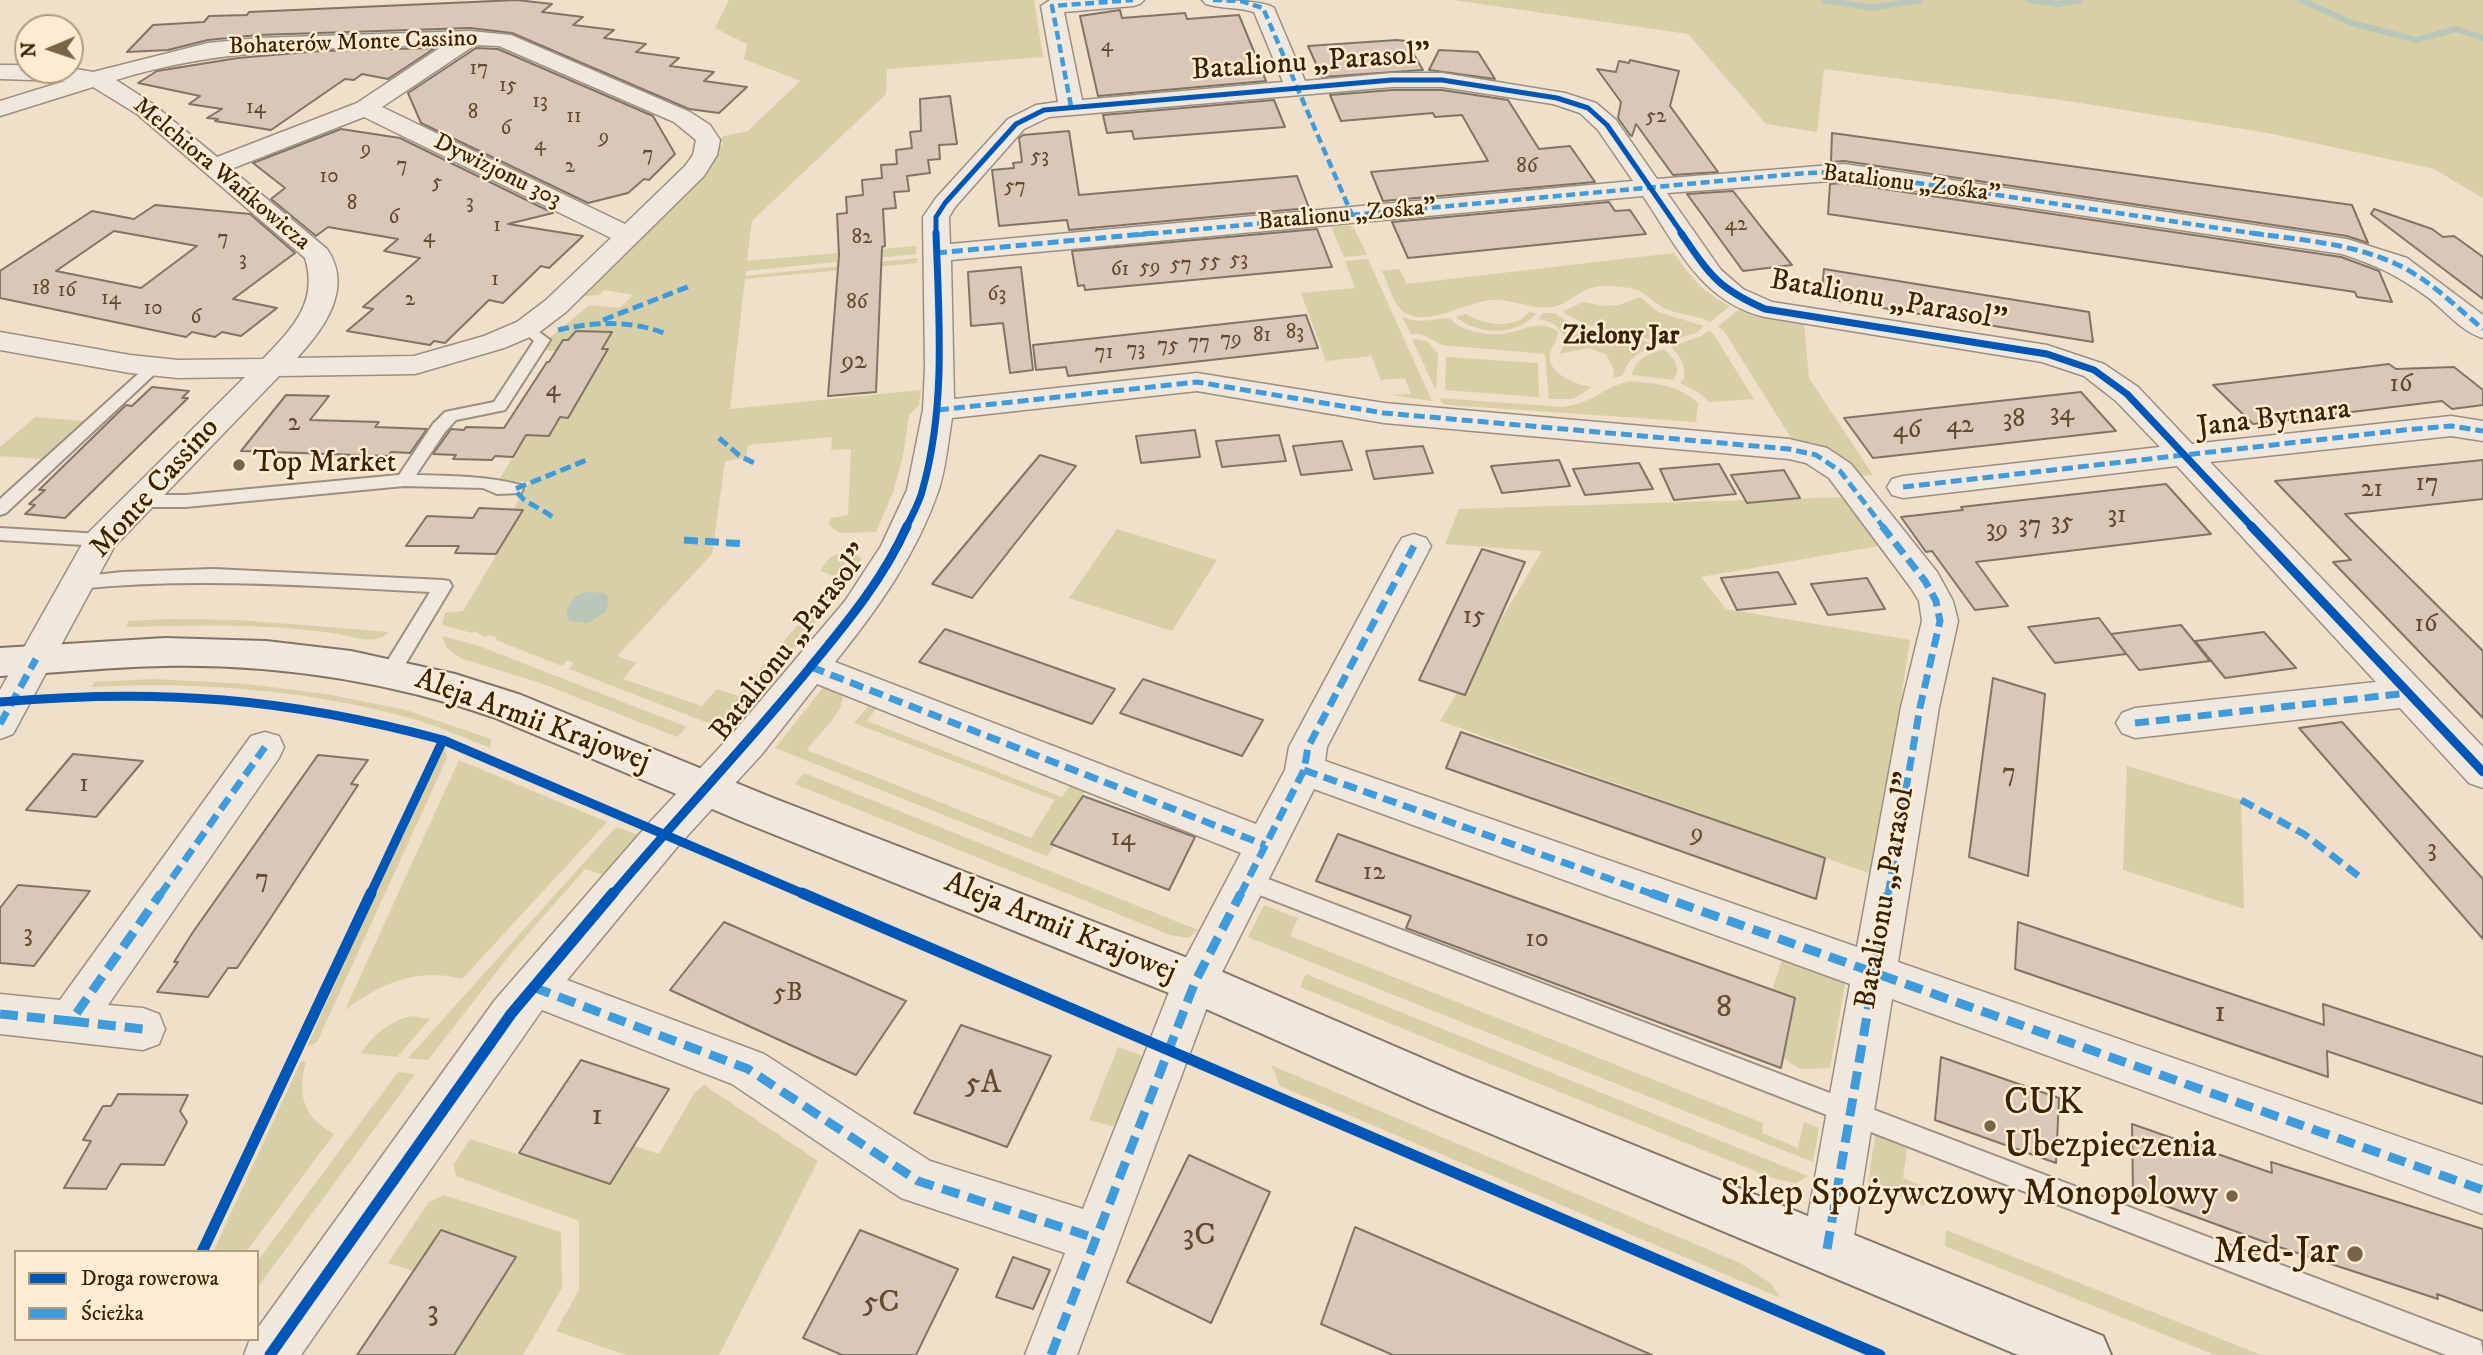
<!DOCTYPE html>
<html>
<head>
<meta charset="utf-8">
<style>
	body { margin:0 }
	#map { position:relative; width:2483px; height:1355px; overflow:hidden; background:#f0dfc9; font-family:"IM FELL DW Pica",serif }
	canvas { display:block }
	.legend { position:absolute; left:14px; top:1250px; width:245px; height:91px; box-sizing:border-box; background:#ffecd2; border:2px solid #af9b7e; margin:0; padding:9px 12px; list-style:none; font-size:21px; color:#372201 }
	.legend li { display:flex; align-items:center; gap:14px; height:35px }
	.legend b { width:35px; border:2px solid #af9b7e }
	.north { position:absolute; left:14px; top:14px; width:70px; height:70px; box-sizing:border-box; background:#ffecd2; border:2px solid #af9b7e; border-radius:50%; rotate:268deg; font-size:19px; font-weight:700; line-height:28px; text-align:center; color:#372201 }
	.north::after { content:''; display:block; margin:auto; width:24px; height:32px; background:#786447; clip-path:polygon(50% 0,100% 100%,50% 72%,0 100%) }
</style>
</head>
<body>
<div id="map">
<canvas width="2483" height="1355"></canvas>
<ul class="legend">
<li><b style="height:9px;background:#0057b8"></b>Droga rowerowa</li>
<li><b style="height:9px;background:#3e9cdd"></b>Ścieżka</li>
</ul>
<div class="north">N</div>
</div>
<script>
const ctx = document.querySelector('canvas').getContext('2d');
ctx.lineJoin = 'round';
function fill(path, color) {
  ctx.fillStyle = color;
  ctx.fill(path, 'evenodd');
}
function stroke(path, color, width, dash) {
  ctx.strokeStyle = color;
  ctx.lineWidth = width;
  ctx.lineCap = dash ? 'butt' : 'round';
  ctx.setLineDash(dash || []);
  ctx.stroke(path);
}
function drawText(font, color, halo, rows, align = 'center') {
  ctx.font = font + ' "IM FELL DW Pica",serif';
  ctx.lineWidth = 5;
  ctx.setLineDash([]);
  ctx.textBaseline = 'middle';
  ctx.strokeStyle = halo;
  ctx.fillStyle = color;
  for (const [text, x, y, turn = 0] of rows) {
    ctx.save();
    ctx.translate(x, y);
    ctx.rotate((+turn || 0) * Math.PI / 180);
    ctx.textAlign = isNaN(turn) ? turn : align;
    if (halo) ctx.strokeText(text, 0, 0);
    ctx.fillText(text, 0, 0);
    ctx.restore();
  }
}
fill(new Path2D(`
	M729,0h305l9,57 -156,12 -1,25 -134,127 -5,40 169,-15v8l-170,17 -1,5 172,-18v5l-172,16 -15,130 191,-19 -2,15 -10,10 -6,41 -10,36 -17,40 -36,1 -12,-8 3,-7 17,-3 3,-66 -20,1 1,-13 -84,8 -2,13 -21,3 -13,93 -95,102 19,7 -13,16 79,27 15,-17 21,7 99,-118 -16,-7c7,-18 24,-22 41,-13l-32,47 -95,114 -14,9 -152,-59 5,-6 -7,-3 -5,6 -66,-26 1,-3 -9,-2 -2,2 -12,-6 -2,2 -30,-8 3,-12 18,-2 60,-101 -10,-1 17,-27 -31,-2 27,-45 23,1 11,-19 8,1 27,-55h6l7,-13 -6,-1 10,-16 -35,-2 -5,9h-9l-7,11 -13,-1 5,-11 42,-34 30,3 13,-13 -29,-5 -5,5 -24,2 74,-67 4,-4 -3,-3 39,-37h5l9,-8 12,-32 8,-1v-3l-7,-1 8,-5 24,-5 52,-50 -56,-22 3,-15 -32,-16z
	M1453,0h1030v198l-49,-29 -166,-36 -200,-32 -244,-32 -7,63 -51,-8 -78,-90z
	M1349,225l5,3 13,27 -23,2 -13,-30z
	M1674,253c18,25 28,39 56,53l-20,16c-15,-8 -32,-7 -46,-14 -18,-10 -18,-19 -42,-21 -13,-2 -31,-2 -42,6 -9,5 -14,10 -23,13 -22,6 -42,-7 -64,-6 -26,0 -75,35 -96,5 -6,-9 -10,-24 -15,-34l17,-2 8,15z
	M1368,259l64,142 -41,-6 20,-1 -6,-16 -24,2 -10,-24 -45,5 -25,-68 54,-5 -10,-27z
	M1640,297l18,15 46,14 -8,7 -34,10 -38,-11 -37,-7 -25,-13 21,-10 22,4 14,-1z
	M1740,309l64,14 5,55 64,97 -12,1 -34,-28 -36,-10 -67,-107 -6,-5z
	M1529,312l8,1c-20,23 -58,23 -81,4l10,-3c17,11 49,16 63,-2z
	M1543,313h12c29,23 69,20 102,32 -16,6 -29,12 -34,30l-10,3 1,-9 -8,-15 -18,-6 -28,6 6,-14c-6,-13 -12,-18 -27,-21z
	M1402,317c21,9 35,-1 48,2 3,1 6,5 9,7 10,5 20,7 31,8 29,3 43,-18 68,-3 0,10 -5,12 -8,22 -4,21 27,32 42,34l-19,12h-24l-4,-45 -103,-9 -21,-11h-10z
	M1709,330l5,5 40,64 -44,3 -12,-10 -18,-9 4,-4c1,-15 -3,-22 -13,-32l30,-11z
	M1412,339l15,2 11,13 -2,37z
	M1664,349c9,8 19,20 9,31l-41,-5c3,-17 17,-21 32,-26z
	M1446,357l92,6 1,34 -94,-7z
	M1629,381c24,2 51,4 69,22l-2,19 -247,-17 -6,-1 -4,-6 122,9c32,-3 39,-18 68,-26z
	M35,417l49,4 -43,38 -41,-3v-9z
	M1845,497l33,49 -177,31 25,32 184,31 -36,235 -434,-154 102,-170 -97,-7 14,-35z
	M1117,529l100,31 -45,71 -103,-33z
	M167,619l72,1 150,12c-15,14 -32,5 -51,2 -69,-11 -142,-9 -212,-7l3,-6z
	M442,636l37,10 208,81 -10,10 -134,-53 -83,-26 -14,-11z
	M154,679l93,5 79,10 80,16 85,29v9c-27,-10 -53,-22 -81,-30 -101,-28 -214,-37 -319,-31l3,-5z
	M826,684l16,9c5,19 -26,42 -35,57l224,88 24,-38 -201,-77 18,-21 7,3 -12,16 195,76 12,-17 14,7 -37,57 3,2 -7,10 -272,-108z
	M443,740l4,18 -130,284 -10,5z
	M459,760l148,62 -145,157c-44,-12 -81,4 -117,31z
	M2127,766l114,34 3,109 -121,-39z
	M804,773l394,157 -10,8 -18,-3 -375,-151z
	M616,827l25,9 -37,39 -19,-6 -73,83 -84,108 -20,-2z
	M1264,905l34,13 -8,18 473,187 -1,10 36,15 6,-26 15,6 -6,34 -565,-225z
	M1783,958l57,21 5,6 -15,83 -30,1 -17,-11 12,-60 -23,-8z
	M1306,974l502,202 -12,7 -21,-4 -475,-192z
	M410,1016l20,3 -33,38 -36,-4c14,-20 27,-30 49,-37z
	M1118,1047l22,8 5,7 -29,65 -27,-7z
	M301,1061l5,1c-9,33 -3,55 28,72l-88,118h-33z
	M1271,1065l469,198 30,20 11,15 -501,-212z
	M398,1072l17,2 -158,214v-26z
	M704,1085l114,76 -99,194h-93l-70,-24 23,-41v-69l-123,-45 -2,-12 16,-25 140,45 24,-38 25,8 36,-62z
	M1875,1136l32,12 -4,30 23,10 -2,18 -56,-22z
	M444,1195l117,37 1,56 -39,67h-69l62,-98 -75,-27 -28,41 -25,-8 41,-61z
	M1946,1230l315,125h-46l-270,-109z`), '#d8cfa7');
fill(new Path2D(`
	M586,592l19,1 4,5 -3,14 -18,11 -19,-2 -3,-11 8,-13z`), '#b8c7ba');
stroke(new Path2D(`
	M1825,0l47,8 47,-8
	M2028,0l30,4 22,-4
	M2301,0l51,23 64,17 40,-11 27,9`), '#b8c7ba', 6);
const building = new Path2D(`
	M517,0l35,4 -10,8 41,5 -10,8 41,5 -10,8 42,6 -10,8 43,6 -9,8 44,6 -10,9 43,6 -28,26 -30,-4 -177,-76 -42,-5 -212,7 -50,5 -40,10 -41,2 26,-27 51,-3 5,-6 38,-1 2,-3z
	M1120,10l2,8 63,-5 2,6 52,-4 27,66 -168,15 -18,-80z
	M1397,40l9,1 17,29 -101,7 -14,-31z
	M435,48l-47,31 -26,-5 -8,6 -9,-1 -74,51 -56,-9 3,-2 -11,-1 15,-9 -33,-5 11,-8 -62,-13 19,-12 81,-13 82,-7z
	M476,48l22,1 155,67 22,38 -26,26 -5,-1 -16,14 -40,10 -167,-80 -13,-30z
	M1439,50l39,2 17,27 -66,-9z
	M1630,60l49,11 -9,35 48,66 -45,3 -37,-51 -4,12 -2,-1 -12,-17 3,-16 -24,-33 19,3 3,-11 10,2z
	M1392,90h50l66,10 31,49 31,-3 25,36 -212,19 -12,-29 117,-11 -26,-46 -27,2 -2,-4 -92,8 -11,-26z
	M950,96l7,48 -18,1 1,14 -12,1 2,13 -23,3 2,15 -15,1 2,16 -13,1 2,37 -3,1 -6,145 -48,4 11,-141 -2,-41 10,-1 -1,-16 17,-2 -1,-15 20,-2 -1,-13 16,-1 -1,-14 16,-2 -2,-16 11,-1 -1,-32z
	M1274,100l11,27 -151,12 -2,-8 -25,2 -4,-18z
	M341,129l59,9 153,75 -45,11 75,12 -34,32 -8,-2 -38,37 -14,-3 -44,43 -11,-2 -4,4 -83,-14 26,-22 -10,-2 57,-49 -36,-7 14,-12 -70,-12 -12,9 -45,-37 14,-11 -32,-25z
	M1069,131l10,64 218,-19 12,32 -240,22 -2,-10 -68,6 -7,-56 22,-2 -1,-5 9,-1 -3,-24 4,-3z
	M1832,133l520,72 16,38 -21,-7 -503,-75 -13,1z
	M1844,183l497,74 38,14 13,31 -35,-5 -2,-5 -527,-78 2,-30z
	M1733,191l32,41 27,33 -49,6 -56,-77z
	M1609,202l6,9 15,-1 16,24 -238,24 -16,-36z
	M155,205l95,9 45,39 -62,46 44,9 -36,28 -19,-4 -7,5 -23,-5 -6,5 -186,-39v-27l92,-60 42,8zM114,231l83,15 -56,42 -85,-17z
	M2374,209l58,20 11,8 11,-1 29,21v42l-112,-85z
	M1317,229l15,38 -247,23 -1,-5 -6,1 -6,-35z
	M1021,267l12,103 -23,3 -7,-50 -32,3 -3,-54z
	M1824,269l265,43 4,30 -272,-44z
	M1306,315l12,33 -250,28 -2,-9 -30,3 -3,-25z
	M576,331l36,1 -10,17h6l-40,69 -8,-1 -11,19 -23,-1 -13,22 -18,-1 -3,4 -39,-1 3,-4 -23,-1 18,-25 13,1 2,-3 38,1 43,-66h2l14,-22h5z
	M2389,364l7,5 58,-2 29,23v15l-31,4 -10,-8 -189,23 -40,-39z
	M152,387l37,4 -7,7h6l-123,120 -40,-4 10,-9 -6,-1 16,-14h-6l87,-85 6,1z
	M2081,392l35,39 -243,27 -29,-40z
	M286,395l43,1 -19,24 69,2 -4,5 52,2 -17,24 -19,-1 -3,4 -147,-5z
	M1195,430l5,27 -59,6 -5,-27z
	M1279,435l7,26 -64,6 -6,-26z
	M1342,441l10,29 -51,5 -8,-29z
	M1423,446l10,27 -59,6 -8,-28z
	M1040,455l36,11 -104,132 -40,-14z
	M1559,460l11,26 -68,7 -11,-27z
	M2483,460v39l-138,15 138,137v67l-150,-156 18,-2 -76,-79z
	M1639,463l14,26 -68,6 -12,-26z
	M1719,464l17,30 -62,6 -14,-31z
	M1784,470l16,28 -53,5 -16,-28z
	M2166,484l45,50 -235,28 32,44 -33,4 -43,-59 -6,1 -25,-35 62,-7 -2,-3z
	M479,508l44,2 -27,44 -41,-1 4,-7h-53l21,-30 46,2z
	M1482,549l43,13 -60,133 -46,-15z
	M1778,572l18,32 -59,6 -16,-32z
	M1867,578l18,31 -57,6 -17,-31z
	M2099,618l27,36 -71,9 -27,-36z
	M2181,625l29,36 -71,9 -28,-36z
	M945,629l170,60 -23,35 -173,-62z
	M2264,632l32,36 -71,10 -30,-37z
	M1993,678l52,16 -17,182 -59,-19z
	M1143,679l120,41 -21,36 -122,-43z
	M2342,722l141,157v60l-184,-211z
	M1461,732l364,126 -9,41 -370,-131z
	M73,754l70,7 -47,56 -70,-7z
	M318,755l50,5 -17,24 7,1 -92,140 -29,43h-9l-20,29 -51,-5 21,-30h-4l19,-30z
	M1083,796l112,41 -26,53 -118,-46z
	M1338,834l457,164 -14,70 -375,-140 5,-12 -95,-35z
	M18,885l72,6 -56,75 -34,-3v-55z
	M724,922l182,79 -50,74 -186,-85z
	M2018,922l306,103 -1,-21 160,53v47l-156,-53 1,26 -313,-108z
	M961,1025l90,31 -44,91 -93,-34z
	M1941,1057l118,41 -3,65 -121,-43z
	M581,1060l88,29 -59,95 -91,-31z
	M118,1094l70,1 -8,16 7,11 -23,43 -43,-1 -15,25 -42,-1 27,-47 -8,-1 20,-34h8z
	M2132,1124l140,49 -1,-11 212,67v82l-46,-17 1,5 -165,-54 -140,-51z
	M1189,1155l81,37 -59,131 -84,-41z
	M1355,1227l297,128h-259l-72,-31z
	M441,1230l75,27 -62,98h-97z
	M860,1230l98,39 -42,86h-74l-39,-17z
	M1013,1257l37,13 -17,39 -37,-12z`);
fill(building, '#dac7b7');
stroke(building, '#807565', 2);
const lane = new Path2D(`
	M527,323l23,17 -45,70 -49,10 -11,12 -29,43c36,1 71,1 105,10l2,4 -2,4 -24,1 -14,-6 -79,-2 -218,21h-47l-9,-6 9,-6h47l213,-20 34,-51 12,-12 49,-10 40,-61 -15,-13z
	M154,362l5,2 3,3 -3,3 -153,143 -6,2v-16l149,-135z
	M0,528l101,6 9,6 -9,6 -101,-6z
	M214,569l229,11 6,1 3,5 -55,92 -7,2 -7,-2 -3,-5 50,-81c-118,-6 -235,-15 -353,-3l-6,-1 -3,-5 3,-5 6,-1 45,-5z
	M1247,871l1234,470 2,14h-37l-1207,-468 -3,-7 3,-7z`);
const street = new Path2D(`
	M1050,0h94l-4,4 -7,2 -69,6 18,88 201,-18 -29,-70c-16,-5 -32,-3 -48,-8l-4,-4c17,0 62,0 72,8l31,73 87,-8h50l123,20 31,10 20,17 41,59 187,-15 503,75 60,19 76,57v23c-22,-6 -39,-29 -57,-42 -31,-22 -48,-30 -84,-42l-498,-74 -177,13 54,77 22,19 29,13 275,43 57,19 34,23 54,57 259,-28 32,5v20l-32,-5 -241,26 273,285v41l-14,-5 -69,-75 -265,30 -13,-5 -6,-10 6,-10 13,-5 241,-26 -199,-216 -274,32 -11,-3 -5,-8 5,-8 11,-3 257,-29 -44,-46 -32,-25 -42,-14 -277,-45c-64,-15 -88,-71 -122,-121l-692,64 3,139 243,-26 187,30 405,36 38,9 24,16 86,108 16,29 5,20 -19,86 -41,255 585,204v48l-591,-215 -40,250 -7,18 -18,7 -18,-7 -7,-18 48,-265 -536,-195 -99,197 -138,369h-52l40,-102 -164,-55 -169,-114 -190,-74 -241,345h-57l6,-16h7v-10l238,-329 155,-178 84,-90 111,-131 36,-55 26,-56 16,-80 2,-43 -2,-150 13,-19 72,-79 28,-14 22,-3 -17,-96zM1392,87h50l111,17 27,9 18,17 35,51 -683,63 -1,-27 6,-10 69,-78 25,-12zM1197,391l187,32 405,36 17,4 23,15 82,110 8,13 3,20 -21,86 -44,240 -532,-186 2,-14 104,-201 -5,-8 -12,-4 -12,4 -5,8 -108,201 -4,23 -29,54 -421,-162c42,-52 81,-107 103,-170 8,-23 10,-50 14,-74zM817,684l424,169 -68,129 -90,227 -153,-48 -166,-107 -197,-74 111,-134 84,-92z
	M470,31l41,4 179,77 20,13 10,15 -3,15 -13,21 -138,136 -29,22 -33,14 -89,26 -136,2 -165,171 -101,187 -13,5v-49l89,-158 156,-155 -67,1 -48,-5 -130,-23v-18l130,23 48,5 85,-1c29,-30 56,-57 42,-101l-168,-144 -44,-27 -93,29v-15l65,-20 -65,-2v-14h28v5h42v-2l23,4 115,-29 50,-5zM444,45l-87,58 -140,54 -64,-53 -37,-24c107,-34 217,-31 328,-35zM475,45l24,1 175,76 22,18 -3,15 -8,11 -60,58 -243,-117zM364,117l247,121 -65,62 -29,22 -33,14 -70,20 -117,2c27,-29 57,-70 30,-109l-96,-80z
	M265,732l14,4 5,11 -5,11 -171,247 35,3 16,6 6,15 -6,15 -16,6 -143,-16v-40l60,6 191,-264z`);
const secondary = new Path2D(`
	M165,638l101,3 85,10 104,23 66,21 252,103 438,169 250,108 642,261 8,19h-93l-591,-248 -248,-110 -436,-175 -250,-105c-106,-36 -217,-53 -329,-51 -54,1 -109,7 -164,10v-28z`);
stroke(lane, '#9b8f7f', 4);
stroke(street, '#9b8f7f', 3);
stroke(secondary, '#807565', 4);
fill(lane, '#f0e8dd');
fill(street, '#f0e8dd');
fill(secondary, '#f0e8dd');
stroke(new Path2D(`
	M1213,0l28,1 22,7 89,207
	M1071,106l-19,-100 81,-6
	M1136,235l670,-62 38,-1 420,63`), '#3e9cdd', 4.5, [9, 4.5]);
stroke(new Path2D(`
	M2252,233c48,7 99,10 144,31 32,14 60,43 87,65
	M936,253l219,-20
	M603,320l87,-34
	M558,330c36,-8 71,-10 106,3
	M938,410l259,-28 187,31 405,36 27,6 24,16 44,57
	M719,438l21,18 16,8
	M1903,487l501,-57 47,-4 32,5
	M552,517c-13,-11 -29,-13 -37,-28l74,-30`), '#3e9cdd', 5, [11, 5]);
stroke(new Path2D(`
	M1882,526l43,55 11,20 4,20 -20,86 -32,188
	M684,540l63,4
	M811,667l454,178
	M2135,723l274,-30
	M0,724l36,-65
	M1304,770l351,125
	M2241,800l63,34 56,43
	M160,895l105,-148
	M1240,895l64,-125 4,-23 106,-201`), '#3e9cdd', 7, [14, 7]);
stroke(new Path2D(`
	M1651,893l832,297
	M533,987l215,82 170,112 177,57
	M0,1014l71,7 90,-128
	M71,1021l72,8
	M1827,1249l61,-356
	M1051,1355l144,-373 46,-89`), '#3e9cdd', 9, [18, 9]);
stroke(new Path2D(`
	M936,235v-18l9,-14 71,-79 28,-14 348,-30h50l115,18 31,10 19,17 76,110`), '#0057b8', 5);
stroke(new Path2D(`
	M1681,233c29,42 36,55 84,76l282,45 47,16 33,24 126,134
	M906,528c6,-13 14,-26 17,-40 23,-83 16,-170 13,-255`), '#0057b8', 7);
stroke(new Path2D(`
	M2251,526l232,246
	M0,702c160,-14 288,-4 443,38l363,155
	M370,895l73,-155
	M612,895c64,-76 133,-148 196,-225 37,-45 75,-90 99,-144`), '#0057b8', 9);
stroke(new Path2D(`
	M802,893l1078,462
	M202,1252l169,-359
	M270,1355l241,-341 102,-121`), '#0057b8', 11);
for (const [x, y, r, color] of [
	[239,465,7,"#786447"],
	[1990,1126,7,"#786447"],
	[2232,1196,7,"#786447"],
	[2355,1254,9,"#786447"]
]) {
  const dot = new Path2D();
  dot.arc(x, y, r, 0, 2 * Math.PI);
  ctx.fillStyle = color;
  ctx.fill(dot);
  stroke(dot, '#ffecd2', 2.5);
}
drawText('21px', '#604b2e', null, [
	["4",1107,47],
	["17",479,70],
	["15",508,87],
	["13",540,103],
	["14",256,109],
	["8",473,114],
	["11",574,118],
	["52",1656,118],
	["6",506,130],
	["9",604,139],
	["4",540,146],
	["9",366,151],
	["7",648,156],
	["53",1040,158],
	["7",402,167],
	["2",570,168],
	["86",1527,168],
	["10",329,178],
	["5",437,184],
	["57",1015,188],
	["3",470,204],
	["8",352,205],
	["6",394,219],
	["42",1736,226],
	["1",497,227],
	["4",429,238],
	["82",862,239],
	["7",223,240],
	["3",243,261],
	["53",1239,261],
	["55",1210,263],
	["57",1181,266],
	["59",1150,269],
	["61",1120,271],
	["1",495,281],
	["18",41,290],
	["16",67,292],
	["63",997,296],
	["14",111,300],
	["2",410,301],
	["86",857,304],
	["10",153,310],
	["6",196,319],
	["83",1295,334],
	["81",1262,337],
	["79",1231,341],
	["77",1199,344],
	["75",1168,347],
	["73",1136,351],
	["71",1104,354]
]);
drawText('24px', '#372201', '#ffecd2', [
	["Bohaterów Monte Cassino",353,44,-2],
	["Dywizjonu 303",497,172,26],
	["Melchiora Wańkowicza",221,175,40],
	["Batalionu „Zośka”",1911,185,7],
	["Batalionu „Zośka”",1347,216,-5]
]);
drawText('bold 26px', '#372201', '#ffecd2', [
	["Zielony Jar",1621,338]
]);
drawText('26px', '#604b2e', null, [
	["92",854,363],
	["16",2401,386],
	["4",553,391],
	["34",2062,415],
	["38",2014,421],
	["2",294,425],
	["42",1960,427],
	["46",1907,432],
	["17",2427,485],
	["21",2372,491],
	["31",2117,517],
	["35",2062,524],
	["37",2030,527],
	["39",1997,531],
	["15",1474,618],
	["16",2426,626],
	["7",2009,775],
	["1",84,786],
	["9",1697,835],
	["14",1123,840],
	["3",2432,851],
	["12",1374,874],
	["7",262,881],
	["3",28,936],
	["10",1537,941],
	["5B",788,995]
]);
drawText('30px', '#372201', '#ffecd2', [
	["Batalionu „Parasol”",1311,64,-4],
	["Batalionu „Parasol”",1888,302,10],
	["Jana Bytnara",2274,420,-7],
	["Monte Cassino",156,489,-48],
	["Batalionu „Parasol”",792,644,-52],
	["Aleja Armii Krajowej",532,722,20],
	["Batalionu „Parasol”",1888,891,-80],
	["Aleja Armii Krajowej",1060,929,22]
]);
drawText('30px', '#372201', '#ffecd2', [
	["Top Market",253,465]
], 'left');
drawText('32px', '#604b2e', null, [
	["8",1724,1009],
	["1",2220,1014],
	["5A",983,1085],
	["1",597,1117],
	["3C",1199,1237],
	["5C",881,1304],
	["3",433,1313]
]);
drawText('37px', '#372201', '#ffecd2', [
	["CUK",2004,1105,"left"],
	["Ubezpieczenia",2004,1148,"left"],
	["Sklep Spożywczowy Monopolowy",2218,1196],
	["Med-Jar",2339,1254]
], 'right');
</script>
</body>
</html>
